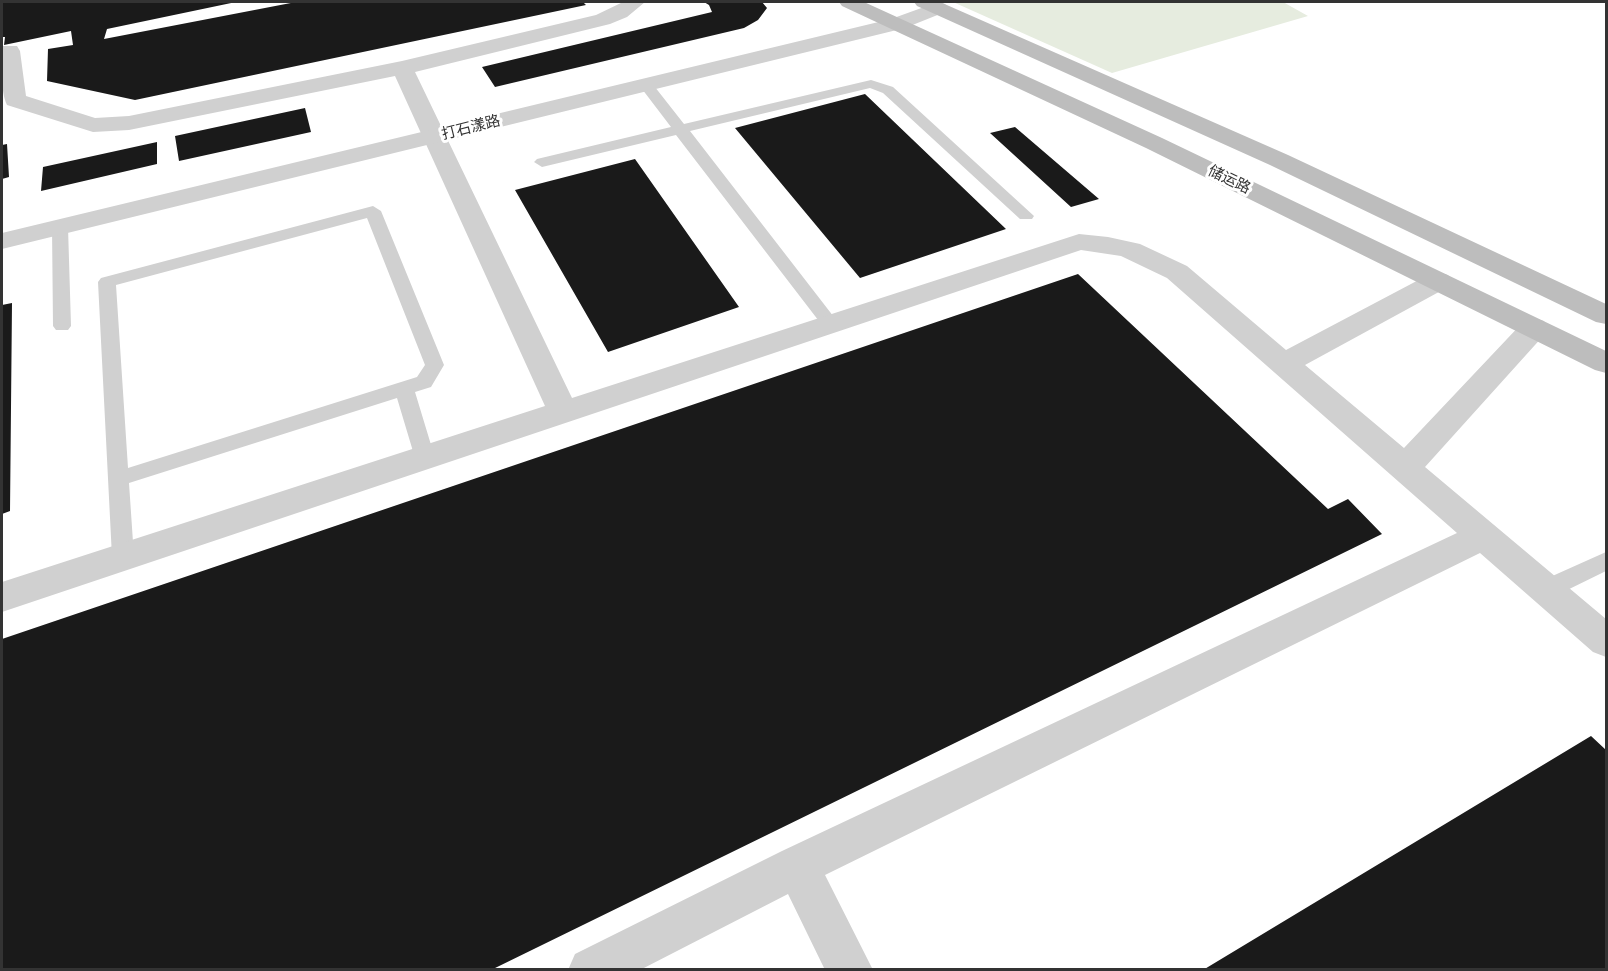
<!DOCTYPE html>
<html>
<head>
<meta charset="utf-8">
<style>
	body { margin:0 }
	#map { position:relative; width:1608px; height:971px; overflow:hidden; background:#fff; font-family:"Fira Sans Condensed",sans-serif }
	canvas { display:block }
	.frame { position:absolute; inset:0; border:3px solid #333; pointer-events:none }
</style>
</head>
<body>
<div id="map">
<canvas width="1608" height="971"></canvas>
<div class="frame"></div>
</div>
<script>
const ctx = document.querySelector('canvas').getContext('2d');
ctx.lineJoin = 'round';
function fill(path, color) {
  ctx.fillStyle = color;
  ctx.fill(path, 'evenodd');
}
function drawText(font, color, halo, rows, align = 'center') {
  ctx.font = font + ' "Fira Sans Condensed","Noto Sans SC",sans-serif';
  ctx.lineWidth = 6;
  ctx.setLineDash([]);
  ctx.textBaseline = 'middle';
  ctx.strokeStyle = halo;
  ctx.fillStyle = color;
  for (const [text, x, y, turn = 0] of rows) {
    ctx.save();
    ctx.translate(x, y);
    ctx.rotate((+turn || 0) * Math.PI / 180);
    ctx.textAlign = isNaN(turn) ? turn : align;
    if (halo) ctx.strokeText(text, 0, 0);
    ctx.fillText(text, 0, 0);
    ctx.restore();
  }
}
fill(new Path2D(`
	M953,2h330l25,14 -196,57z`), '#e6ecdf');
fill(new Path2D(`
	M2,2h234l-129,27 -3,10 192,-37h287l3,3 -451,95 -88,-19 1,-32 25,-4 -2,-14 -67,14 1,-8h-3z
	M704,2h58l5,6 -9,12 -14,8 -249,59 -13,-20 230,-55 -3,-7z
	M865,94l141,135 -146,49 -125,-150z
	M305,108l6,24 -132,29 -4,-25z
	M1015,127l84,72 -28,8 -81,-74z
	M157,142v22l-116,27 2,-24z
	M7,144l2,33 -7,2v-34z
	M635,159l104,148 -131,45 -93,-162z
	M1078,274l250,235 20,-10 34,35 -891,436h-489v-331z
	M12,303l-2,208 -8,3v-209z
	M1591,736l15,14v220h-403z`), '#1a1a1a');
fill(new Path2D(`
	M871,80l22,7 141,129 -2,3h-12l-137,-126 -13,-5 -180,43 147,190 3,4 -3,4h-12l-149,-194 -134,32 -8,-5 3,-3 134,-32 -32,-42 7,-4 5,1 33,42z
	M373,206l8,5 63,154 -13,22 -16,5 20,66 -3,5 -7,3 -7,-3 -3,-5 -18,-60 -268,85 5,74 -3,6 -8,3 -8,-3 -3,-6 -14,-275 3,-4zM367,218l58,147 -8,12 -289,91 -12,-183z
	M60,222l8,5 3,99 -3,4h-12l-3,-4 -1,-99z
	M1606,552v19l-51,25 -8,2 -8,-2 -3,-7 3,-7z`), '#d0d0d0');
fill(new Path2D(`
	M623,2h22l-18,15 -17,7 -195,48 157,326 507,-164 29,3 32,7 47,22 99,84 142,-75 10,-3 10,3 4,6 -4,6 -143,78 99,83 120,-127 10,-3 10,3 4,7 -4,7 -119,132 181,152v38l-13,-5 -113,-99 -655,322 48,95h-48l-37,-76 -148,76h-72l7,-16 207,-103 675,-318 -290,-255 -46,-22 -40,-6 -1079,362v-30l543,-176 -150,-330 -266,54 -36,2 -86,-27c-7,-15 -5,-42 -5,-59h15l3,5 6,45 69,22 34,-2 273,-55 194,-46z`), '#d0d0d0');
fill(new Path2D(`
	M938,2l7,2 3,4 -3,4 -40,16 -903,221v-16l889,-214z`), '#d0d0d0');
fill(new Path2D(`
	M839,2h25l298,136 444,213v22l-11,-3 -449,-222 -304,-142z
	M914,2h26l348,153 318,149v20l-10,-2 -326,-157 -353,-159z`), '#bdbdbd');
drawText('15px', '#333', '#fff', [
	["打石漾路",471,128,-14],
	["储运路",1229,180,26]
]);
</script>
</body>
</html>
